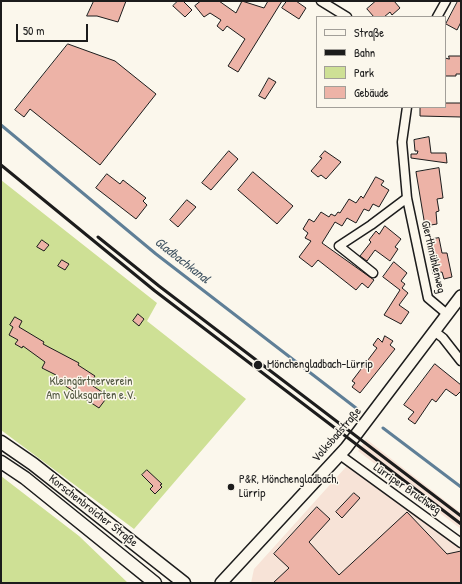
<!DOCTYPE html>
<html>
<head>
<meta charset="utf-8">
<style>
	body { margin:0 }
	#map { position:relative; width:462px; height:584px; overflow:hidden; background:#fbf7ec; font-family:"Patrick Hand",sans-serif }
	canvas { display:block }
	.frame { position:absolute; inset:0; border:2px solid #1c1c1c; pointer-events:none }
	.legend { position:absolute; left:316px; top:16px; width:130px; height:92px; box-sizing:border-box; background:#fbf7ec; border:1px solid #a29f99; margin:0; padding:5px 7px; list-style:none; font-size:12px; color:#1c1c1c }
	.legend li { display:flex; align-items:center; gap:8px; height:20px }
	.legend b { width:20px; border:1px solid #a29f99 }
	.scale { position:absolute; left:16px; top:24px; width:72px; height:18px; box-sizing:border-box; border:2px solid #1c1c1c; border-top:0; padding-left:5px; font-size:12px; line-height:14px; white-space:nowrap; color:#1c1c1c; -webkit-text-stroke:3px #fbf7ec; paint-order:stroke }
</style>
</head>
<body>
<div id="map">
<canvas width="462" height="584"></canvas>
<div class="frame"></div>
<ul class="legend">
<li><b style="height:5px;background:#fbf7ec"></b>Straße</li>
<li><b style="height:5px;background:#1c1c1c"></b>Bahn</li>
<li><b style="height:11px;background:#cee095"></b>Park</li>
<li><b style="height:11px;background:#edb3a7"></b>Gebäude</li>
</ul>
<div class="scale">50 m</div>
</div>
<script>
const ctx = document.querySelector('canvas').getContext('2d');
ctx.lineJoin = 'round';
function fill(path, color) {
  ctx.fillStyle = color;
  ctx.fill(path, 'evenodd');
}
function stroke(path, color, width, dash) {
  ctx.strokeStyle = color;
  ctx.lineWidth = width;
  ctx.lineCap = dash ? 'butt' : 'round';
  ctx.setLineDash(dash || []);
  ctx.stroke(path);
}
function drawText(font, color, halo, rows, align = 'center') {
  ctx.font = font + ' "Patrick Hand",sans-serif';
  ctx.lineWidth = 3;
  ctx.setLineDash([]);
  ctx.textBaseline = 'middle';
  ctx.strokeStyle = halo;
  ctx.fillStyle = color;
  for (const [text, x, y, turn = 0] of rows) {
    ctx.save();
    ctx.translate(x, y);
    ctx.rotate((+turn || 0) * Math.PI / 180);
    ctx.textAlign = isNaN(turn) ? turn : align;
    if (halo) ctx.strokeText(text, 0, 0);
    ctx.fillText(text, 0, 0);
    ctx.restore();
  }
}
fill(new Path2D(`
	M366,439l95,74v16l-103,-78z
	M354,458l107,80v45h-210l3,-14z`), '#f7e3d7');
fill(new Path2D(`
	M1,180l156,123 -10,18 99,78 -112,130 -133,-99z
	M1,476l78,60 49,47h-127z`), '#cee095');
stroke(new Path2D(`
	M1,125l155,129 200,154
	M383,428l78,59`), '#5f7f97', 3);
const building = new Path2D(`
	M94,1h32l-8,21 -21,-6h-10z
	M178,1h5l9,9 -7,7 -12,-11z
	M201,1h18l17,12 6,-12 22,7 4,-7h14l-44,71 -10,-6 17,-27 -18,-13 -4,5 -6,-5 4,-6 -11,-7 -6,4 -9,-11z
	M287,1h9l10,7 -7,11 -17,-11z
	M376,1h18l6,7 -8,7 -2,-3 -6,5h-10l-7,-8z
	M458,1h3v21l-4,8 -11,-6z
	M68,44l47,17 41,33 -56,71 -70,-56 -6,8 -9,-7z
	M449,56h12v18h-5v2h-11v-18l4,1z
	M269,78l7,4 -11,17 -6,-3z
	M445,103h16v14l-41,-1v-9h25z
	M429,137l2,16h15l1,10 -36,-5v-4h6l1,-3h-3l-1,-11z
	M229,151l9,8 -27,31 -9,-7z
	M325,151l16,11 -15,17 -5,-4 -3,2 -7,-6 11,-13 -2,-1z
	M439,168l4,30 -6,1 2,12 -3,1 1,12 -12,2 -9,-54z
	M253,172l40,34 -16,18 -39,-34z
	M107,174l13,10 3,-4 23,18 -3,3 4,4 -11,14 -40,-31z
	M376,177l8,4 -3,4 8,5 -10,17 -6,-3 -4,7 -5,-2 -8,14 -9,-5 -5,8 -7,-4 -13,21 52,37 -6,8 -6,-5 -6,7 -38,-30 -6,7 -13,-10 12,-16 -6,-3 3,-5 -5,-4 6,-10 5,3 7,-10 8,5 2,-3 4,2 3,-4 2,1 9,-14 7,4 5,-7 2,2z
	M187,200l9,7 -18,20 -8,-7z
	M385,226l16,13 -6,8 3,2 -8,12 -15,-11 -8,11 -7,-5 11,-14 -2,-2 7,-9 3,3z
	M439,238l3,15h5l5,24 -8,2 -2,-7 -9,2 -6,-34z
	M42,240l7,5 -5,6 -7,-4z
	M62,260l7,4 -4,6 -7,-4z
	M394,262l13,11 -6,8 4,3 -3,4 6,5 -9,12 10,7 -8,12 -17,-9 16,-25 -17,-13z
	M138,314l6,5 -5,7 -6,-5z
	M15,317l7,4 -3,6 25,15 -1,2 36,19 -1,2 17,11 -5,8 18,12 -9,12 -35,-23 2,-2 -11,-6 1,-2 -14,-7 3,-6 -22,-16 -1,2 -7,-4 3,-4 -9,-5 4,-8 -3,-2z
	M385,336l8,5 -3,4 5,4 -35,44 -8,-6 3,-4 -3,-2 25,-33 -4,-3 5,-7 4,4z
	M435,364l26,21v6l-5,5 -10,-7 -10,13 -4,-3 -17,25 -7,-5 6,-7 -10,-7z
	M147,470l15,14 -2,1 2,2 -7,7 -5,-5 3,-3 -11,-11z
	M354,493l6,5 -18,20 -6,-6z
	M317,507l13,12 -21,23 30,33 68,-63 40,42 14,-3v32h-188l16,-15 -15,-14z`);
fill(building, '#edb3a7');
stroke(building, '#1c1c1c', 1);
const minor = new Path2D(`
	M321,1l26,16
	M437,17l9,-16
	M407,107l-5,35 5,56 21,100 19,16
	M373,273l-34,-27 32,-21 36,-27
	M434,331l9,7 18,23
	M340,455l121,88`);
const secondary = new Path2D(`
	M221,583l125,-135 115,-152`);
const primary = new Path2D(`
	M1,442l32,22 151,119
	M1,462l24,16 130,105`);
stroke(minor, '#1c1c1c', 11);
stroke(secondary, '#1c1c1c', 14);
stroke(primary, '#1c1c1c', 15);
stroke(minor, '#fbf7ec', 8);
stroke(secondary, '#fbf7ec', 11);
stroke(primary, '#fbf7ec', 12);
stroke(new Path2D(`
	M1,165l154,126 306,233
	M98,237l61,49 302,230`), '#1c1c1c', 3);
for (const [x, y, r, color] of [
	[258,365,5,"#1c1c1c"],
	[231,487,4,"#1c1c1c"]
]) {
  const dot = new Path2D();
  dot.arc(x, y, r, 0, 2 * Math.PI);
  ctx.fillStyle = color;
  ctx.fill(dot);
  stroke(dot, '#fbf7ec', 1.5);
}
drawText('12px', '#1c1c1c', '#fbf7ec', [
	["Gierthmühlenweg",433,257,77],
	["Volksbadstraße",337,435,-49],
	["Lürriper Bruchweg",407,489,35],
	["Korschenbroicher Straße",93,511,38]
]);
drawText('12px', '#1c1c1c', '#fbf7ec', [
	["Mönchengladbach-Lürrip",267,365],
	["P&R, Mönchengladbach,",239,480],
	["Lürrip",239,494]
], 'left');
drawText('12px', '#515740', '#fbf7ec', [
	["Kleingärtnerverein",91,382],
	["Am Volksgarten e.V.",91,396]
]);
drawText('italic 13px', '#435664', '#fbf7ec', [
	["Gladbachkanal",182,261,38]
]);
</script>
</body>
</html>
